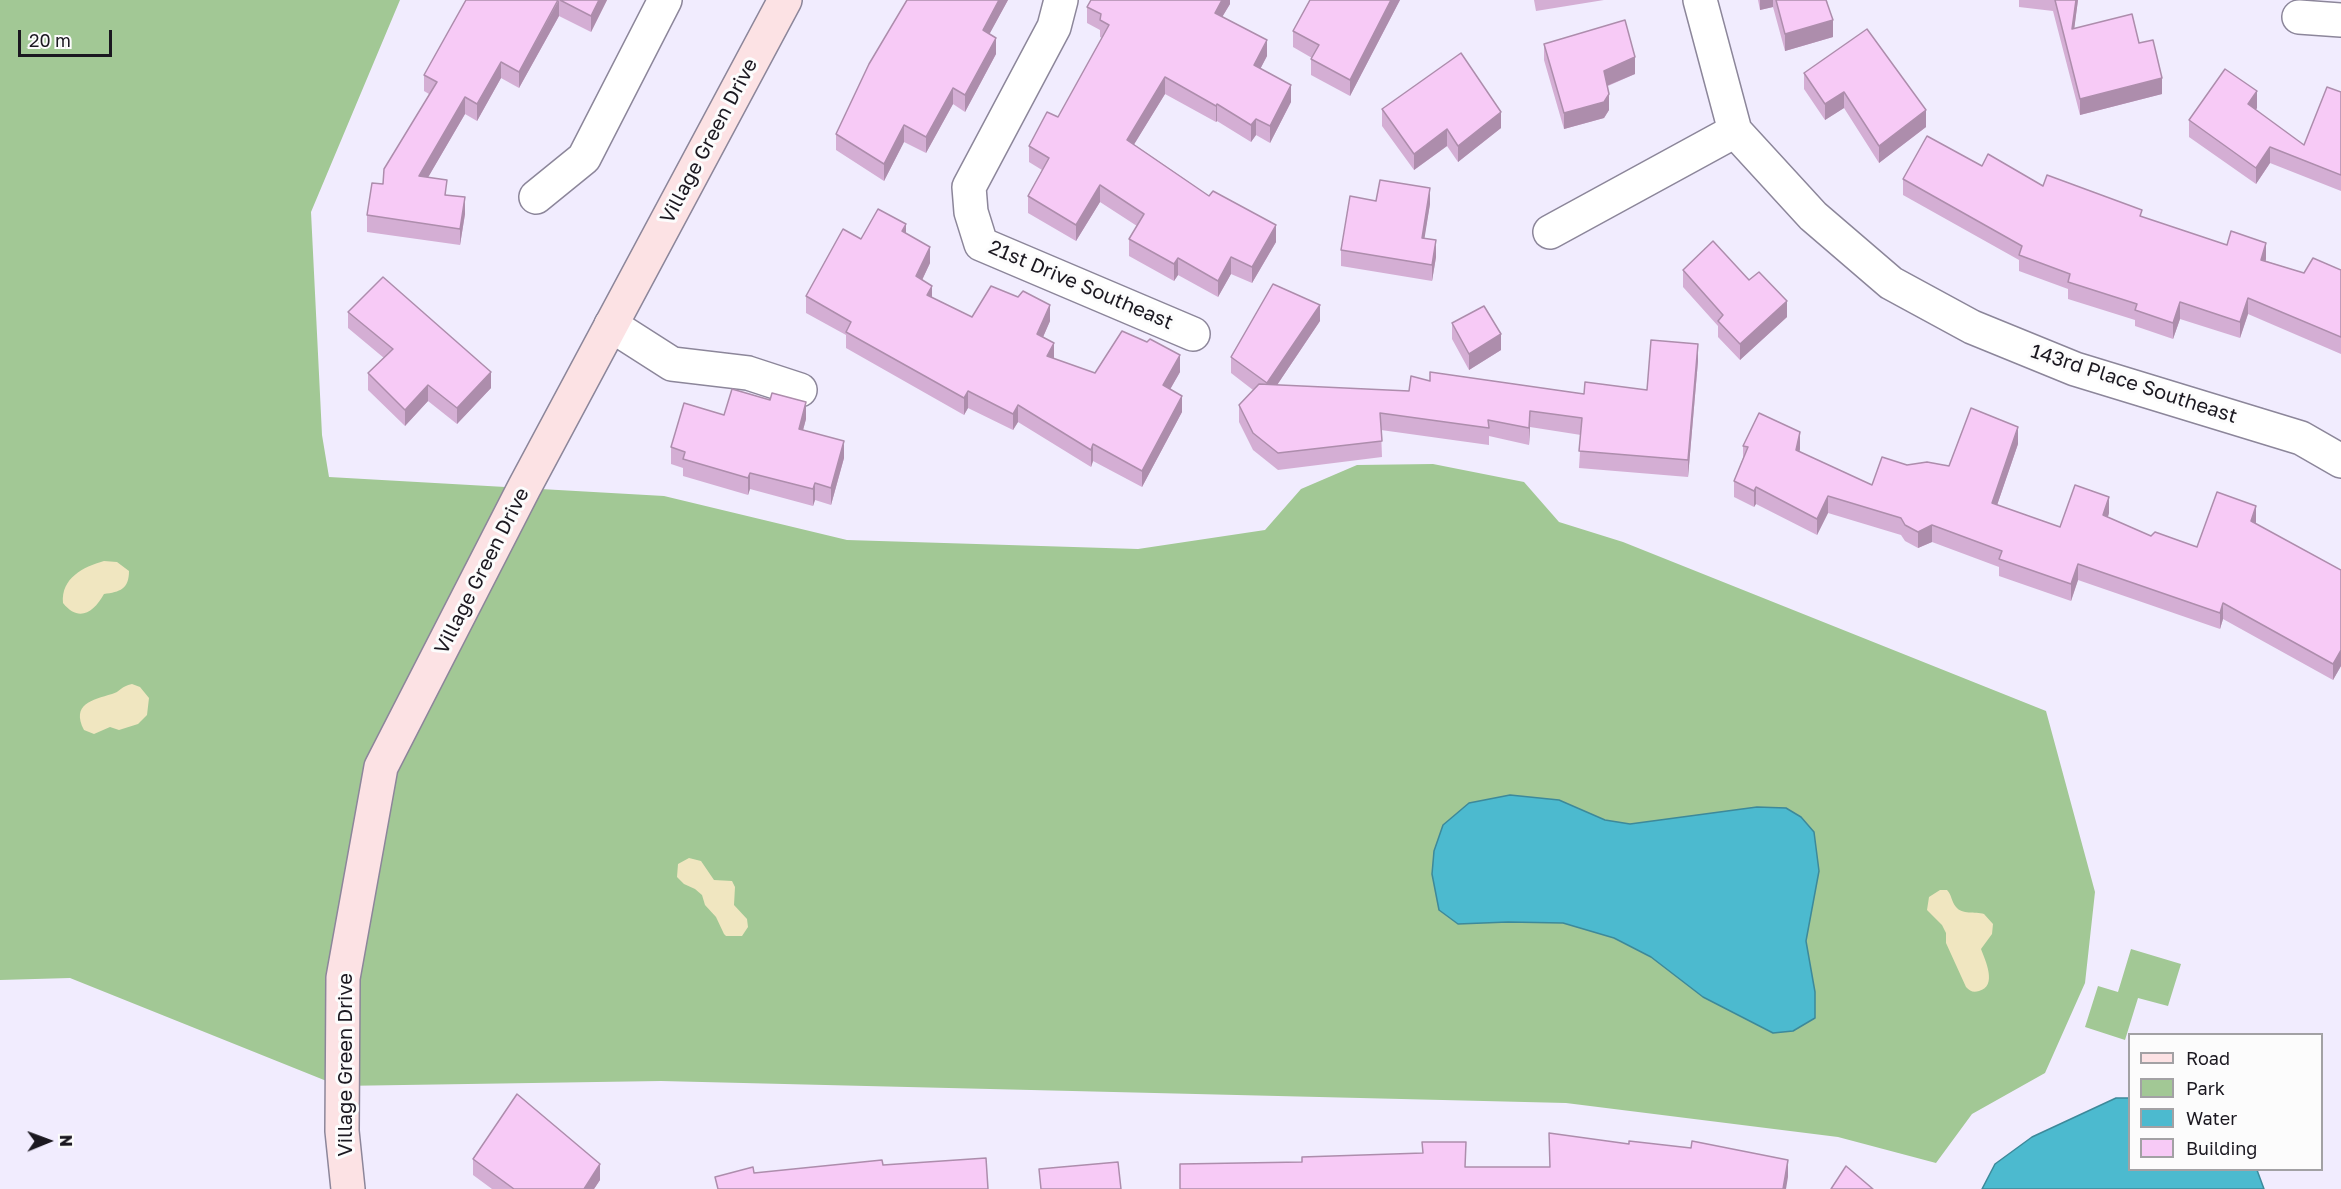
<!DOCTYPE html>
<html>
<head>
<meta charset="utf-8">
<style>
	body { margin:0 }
	#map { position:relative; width:2341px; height:1189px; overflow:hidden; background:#f1ecfe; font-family:"Golos Text",sans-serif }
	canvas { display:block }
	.legend { position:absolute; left:2128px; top:1033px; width:195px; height:138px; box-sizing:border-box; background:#fcfcfc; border:2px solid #a2a1a4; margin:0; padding:8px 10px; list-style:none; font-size:18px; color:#1b1820 }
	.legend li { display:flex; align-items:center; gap:12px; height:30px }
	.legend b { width:30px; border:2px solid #a2a1a4 }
	.north { position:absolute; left:18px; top:1111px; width:60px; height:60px; -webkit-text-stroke:4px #fcfcfc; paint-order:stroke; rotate:89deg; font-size:16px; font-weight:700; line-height:24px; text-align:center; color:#1b1820 }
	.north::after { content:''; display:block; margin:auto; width:21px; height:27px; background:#1b1820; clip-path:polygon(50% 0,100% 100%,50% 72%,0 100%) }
	.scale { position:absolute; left:18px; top:30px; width:94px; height:27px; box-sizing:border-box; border:3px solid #1b1820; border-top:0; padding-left:8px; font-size:18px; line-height:21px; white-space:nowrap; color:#1b1820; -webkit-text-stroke:4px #fcfcfc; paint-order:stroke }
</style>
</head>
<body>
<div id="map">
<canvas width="2341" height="1189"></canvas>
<ul class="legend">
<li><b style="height:8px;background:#fce2e4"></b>Road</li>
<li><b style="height:16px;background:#a2c895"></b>Park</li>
<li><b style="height:16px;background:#4cbacf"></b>Water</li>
<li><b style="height:16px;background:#f7caf6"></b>Building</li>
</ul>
<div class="north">N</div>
<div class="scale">20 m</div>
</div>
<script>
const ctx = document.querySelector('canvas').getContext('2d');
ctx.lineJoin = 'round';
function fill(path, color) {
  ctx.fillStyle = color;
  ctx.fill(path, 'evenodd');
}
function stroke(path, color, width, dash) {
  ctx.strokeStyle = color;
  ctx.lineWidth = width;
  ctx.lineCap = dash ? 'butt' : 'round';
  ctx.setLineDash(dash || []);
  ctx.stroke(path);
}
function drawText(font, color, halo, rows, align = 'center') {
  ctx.font = font + ' "Golos Text",sans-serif';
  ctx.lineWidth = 6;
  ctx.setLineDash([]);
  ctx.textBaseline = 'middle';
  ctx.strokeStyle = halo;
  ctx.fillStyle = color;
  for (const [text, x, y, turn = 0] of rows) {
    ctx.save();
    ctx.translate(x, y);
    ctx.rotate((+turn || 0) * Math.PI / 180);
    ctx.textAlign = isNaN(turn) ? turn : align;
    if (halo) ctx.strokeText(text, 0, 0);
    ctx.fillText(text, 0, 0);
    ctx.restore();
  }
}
fill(new Path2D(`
	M0,0h400l-89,212 11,223 7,42 335,19 183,44 291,9 127,-19 36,-41 56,-24 76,-1 91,18 35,40 64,20 423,169 49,181 -10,91 -40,90 -73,41 -36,49 -98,-26 -272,-34 -905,-22 -322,5 -269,-108 -70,2z
	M2131,949l50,15 -13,42 -30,-8 -13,42 -40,-13 13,-41 20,6z`), '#a2c895');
fill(new Path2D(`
	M104,561l13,1 12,9c0,18 -9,21 -25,23 -10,18 -25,29 -41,9 -2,-25 20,-36 41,-42z
	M132,684l8,3 9,11 -2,17 -9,9 -19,6 -9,-3 -16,7 -10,-4c-13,-26 8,-30 28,-36 8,-2 9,-8 20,-10z
	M689,858l12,3 13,19 18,1 3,6 -1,18 13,14 1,8 -6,9h-16l-2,-2 -8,-17 -11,-12 -3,-10 -7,-6 -11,-5 -7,-7 1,-13z
	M1940,890h7c5,5 4,11 9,17 6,8 19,4 28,7l9,10 -1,10 -11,15c4,11 17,37 -2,42 -6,2 -9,0 -13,-4l-20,-44v-10l-4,-8 -15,-15 2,-13z`), '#f0e6c0');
const water = new Path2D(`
	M1510,795l49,5 46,20 25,4 127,-17 29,1 15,9 13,15 5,39 -13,70 9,51v26l-22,13 -20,2 -70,-36 -52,-40 -37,-19 -51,-15 -55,-1 -50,2 -19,-14 -7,-36 2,-23 9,-26 26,-22z
	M2116,1098h13l1,72h127l7,19h-282l13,-25 37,-27z`);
fill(water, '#4cbacf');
stroke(water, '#3d899a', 1.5);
const street = new Path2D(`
	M1061,0l-7,27 -85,160 2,25 10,32 212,90
	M1700,0l35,131 78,85 78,67 81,44 103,42 226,69 40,23
	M2299,17l42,3
	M536,197l48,-39 81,-158
	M1550,232l185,-101
	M611,325l61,39 76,9 52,17`);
const secondary = new Path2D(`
	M348,1189l-6,-58 1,-153 38,-211 143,-279 261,-488`);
stroke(street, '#8c869a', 36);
stroke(secondary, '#8c869a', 36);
stroke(street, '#fff', 33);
stroke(secondary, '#fce2e4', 33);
fill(new Path2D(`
	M466,0h141l-16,32 -32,-16 -40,72 -18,-10 -24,43 -12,-7 -37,63 19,18 18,19 -5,31 -93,-13v-17l62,-121 -5,-3v-16z
	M907,0h101l-19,34 7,20 -31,58 -12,-8 -27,49 -22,-11 -20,39 -48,-31v-16z
	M1230,0v4l-8,13 45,39 -7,13 31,33 -21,41 -14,-8 -5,7 -34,-21 -1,1 -51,-28 -31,50 142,98 -24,41 -21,-9 -13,23 -40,-22 -4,6 -45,-25v-17l8,-13 -37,-24 -24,39 -48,-28v-17l14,-26 -13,-8v-16l29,-29 44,-79 -2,-1v-7l-13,-7v-16z
	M1310,0h90l-50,96 -39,-21v-16l1,-1 -19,-11v-16z
	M1534,0h70l-68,11z
	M1758,0h69l6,37 -48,14 -12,-44 -13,3z
	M2019,0h59l-4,29 65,14 23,51 -82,21 -27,-104 -34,-4z
	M1544,44l91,30 -27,12 1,24 -5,8 -40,11 -20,-69z
	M1804,73l122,54 -47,36 -35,-55 -19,12 -21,-31z
	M2341,92v99l-71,-28 -14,21 -67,-47v-17l68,-12 -1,2 48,35z
	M1382,109l119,19 -43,34 -11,-16 -33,24 -32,-44z
	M1982,166l160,51 124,42v2l38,12 37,-3v84l-93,-40 -8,24 -60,-19 -7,20 -38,-13v-6l-67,-21v-10l-49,-18v-11l-116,-65v-16z
	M1376,201l54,3 -6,34 12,19 -4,24 -91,-15v-16z
	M906,233l24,30 -8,17 10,18 40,19 78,4 -7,16 11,22 41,14 85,-1 -10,17 12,23 -40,75 -49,-26 -2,6 -73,-45 -5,8 -45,-22 -4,7 -118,-67v-13l-40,-22v-17l55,-57z
	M1683,270l66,10 38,37 -47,43 -22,-23v-11l-35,-39z
	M348,312l143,76 -34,36 -29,-23 -23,25 -37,-36v-17l16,-15 -36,-30z
	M1320,321l-43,64 132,6 21,-10 154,13 63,-4 51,-29 -10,116 -109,-9 2,-33 -51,-8 -1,18 -40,-9v9l-108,-15 1,27 -104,13 -25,-20 -14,-28v-17l14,-15 -22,-17v-16z
	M1452,323l49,27 -32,20 -17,-31z
	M724,415l82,4 -3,11 41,28 -13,47 -16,-5 -2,6 -63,-17 -2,6 -65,-19v-8l-12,-4v-17z
	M2018,444l-21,61 63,22 49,-14 -1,4 43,19 46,11 59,-25v2l85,46v96l-8,14 -110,-61 -3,10 -142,-49 -7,21 -72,-25v-9l-67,-25 -14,6 -13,-7 -4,-6 -73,-22 -11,22 -61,-31 -2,3 -20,-10v-16l9,-23v-12l57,3 -1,3 73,33 35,-20 42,1z
	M473,1159l127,21 -6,9h-102l-19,-14z`), '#d4aed4');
fill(new Path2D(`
	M559,0v16l-40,72v-16z
	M599,0h8l-16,32v-16z
	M999,0h9l-25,46v-16z
	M1222,0h8v4l-15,25v-16z
	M1391,0h9l-50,96v-16z
	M1760,0h13v7l-13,3z
	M2076,0h2l-6,46v-17z
	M1833,20v17l-48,14v-17z
	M996,38v16l-31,58v-17z
	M1267,40v16l-13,25v-16z
	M1635,57v17l-31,13v-16z
	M501,62v16l-24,43v-17z
	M1165,77v17l-38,62v-16z
	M2162,78v16l-82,21v-16z
	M1291,85v17l-21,41v-17z
	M953,88v16l-27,49v-16z
	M2257,91v17l-9,13v-17z
	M1844,92v16l-19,12v-16z
	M1609,94v16l-5,8 -40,11v-16z
	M465,97v17l-46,79v-17z
	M1217,104v17l-1,1v-16z
	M1926,110v17l-47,36v-17z
	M1501,112v16l-43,34v-16z
	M1256,119v16l-5,7v-17z
	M904,125v17l-20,39v-17z
	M1447,129v17l-33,24v-16z
	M2270,147v16l-14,21v-16z
	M1100,185v17l-24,39v-16z
	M1430,188v16l-8,50v-16z
	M465,197v17l-5,31v-16z
	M906,224v17l-4,-10z
	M1276,225v17l-24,41v-16z
	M1436,240v17l-4,24v-16z
	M2266,243v16l-5,17v-16z
	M930,247v16l-14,30v-17z
	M1231,257v17l-13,23v-16z
	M1178,258v17l-4,6v-17z
	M932,286v17l-5,-8z
	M2248,298v16l-8,24v-16z
	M1787,301v16l-47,43v-16z
	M2180,302v17l-7,20v-16z
	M1050,305v16l-13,30v-17z
	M1320,305v16l-53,79v-17z
	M1501,334v16l-32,20v-16z
	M1054,343v16l-7,-3z
	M1698,344v17l-10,116v-17z
	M1180,355v17l-17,30v-17z
	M491,372v16l-34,36v-16z
	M428,385v16l-23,25v-16z
	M968,391v17l-4,7v-17z
	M1182,396v16l-40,75v-16z
	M806,402v17l-7,26v-16z
	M1018,405v17l-5,8v-16z
	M1530,411v16l-1,18v-17z
	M2018,427v17l-26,76v-17z
	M1800,432v17l-4,18v-17z
	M844,441v17l-13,47v-17z
	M1093,444v17l-2,6v-17z
	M750,473v16l-2,6v-17z
	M815,483v17l-2,6v-17z
	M1756,487v17l-2,3v-16z
	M1828,496v17l-11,22v-16z
	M2109,497v16l-6,19v-17z
	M2256,506v16l-5,15v-16z
	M1932,525v17l-14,6v-16z
	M2078,564v16l-7,21v-17z
	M2223,603v16l-3,10v-16z
	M2341,650v16l-8,14v-16z
	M1788,1160v17l-2,12h-3z
	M600,1164v16l-6,9h-10z`), '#ad8dac');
const building = new Path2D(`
	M466,0h92l-39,72 -18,-10 -24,42 -12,-7 -46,79 28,4 -2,15 20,2 -5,32 -93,-14 5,-32 11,1 1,-15 53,-87 -13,-7z
	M560,0h39l-8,16z
	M907,0h92l-16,30 13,8 -31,57 -12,-7 -27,49 -22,-12 -20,39 -48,-30 33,-70z
	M1091,0h131l-7,13 52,27 -13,25 37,20 -21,41 -14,-7 -5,6 -34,-21 -1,2 -51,-29 -38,63 82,56 4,-5 63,34 -24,42 -21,-10 -13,24 -40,-23 -4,6 -45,-25 15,-25 -44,-29 -24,40 -48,-29 21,-38 -20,-12 18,-34 11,5 51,-92 -9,-5 1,-6 -14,-7z
	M1310,0h81l-41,80 -39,-21 8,-14 -26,-14z
	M1776,0h50l7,20 -48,14z
	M2055,0h21l-4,29 60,-15 7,29 14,-3 9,38 -82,21z
	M1625,20l10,37 -31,14 5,23 -5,8 -40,11 -20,-69z
	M1867,29l59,81 -47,36 -35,-54 -19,12 -21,-31z
	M1461,53l40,59 -43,34 -11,-17 -33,25 -32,-45z
	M2225,69l32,22 -9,13 56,41 23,-58 14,5v83l-71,-28 -14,21 -67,-48z
	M1927,136l55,30 6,-12 55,32 4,-11 95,35 -2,6 87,29 4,-14 35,12 -5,17 43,13 9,-15 28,12v67l-93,-39 -8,24 -60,-20 -7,21 -38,-13 2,-6 -69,-22 2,-8 -51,-19 3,-9 -119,-67z
	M1380,180l50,8 -8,50 14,2 -4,25 -91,-15 9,-54 26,5z
	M878,209l28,15 -4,7 28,16 -14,29 16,10 -5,9 45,22 19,-31 27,11 5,-6 27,14 -13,29 17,9 -7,13 48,17 27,-42 25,11 3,-3 30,16 -17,30 19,11 -40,75 -49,-27 -2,6 -73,-45 -5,9 -45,-23 -4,7 -118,-66 5,-10 -45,-26 37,-67 18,10z
	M1713,241l36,39 10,-8 28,29 -47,43 -22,-23 5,-6 -40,-45z
	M383,277l108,95 -34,36 -29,-23 -23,25 -37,-37 25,-24 -45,-37z
	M1273,284l47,21 -53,78 -36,-26z
	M1484,306l17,28 -32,20 -17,-31z
	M1651,340l47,4 -10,116 -109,-9 3,-33 -52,-7 -1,17 -41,-8 1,8 -109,-15 2,28 -104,12 -25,-20 -14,-28 20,-21 150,7 2,-15 19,5v-9l154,22 1,-12 62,8z
	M732,389l38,11 2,-7 34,9 -7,27 45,12 -13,47 -16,-5 -2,6 -63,-16 -2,5 -65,-19 2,-7 -14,-5 13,-44 40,12z
	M1971,408l47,19 -26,76 68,24 15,-42 34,12 -6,18 48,21 4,-4 42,15 20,-55 39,14 -5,15 90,49v80l-8,14 -110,-61 -3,10 -142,-49 -7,20 -72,-25 3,-8 -70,-26 -14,7 -13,-7 -4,-7 -73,-22 -11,23 -61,-32 -2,4 -20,-10 14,-34 -5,-1 16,-33 41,19 -4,18 76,35 10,-28 25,8 20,-3 22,4z
	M517,1094l83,70 -16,25h-70l-41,-30z
	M1549,1133l80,11v-3l62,7 1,-7 96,19 -5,29h-603v-25l122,-2v-5l121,-4 -1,-11h44l-1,25h85z
	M986,1158l2,31h-270l-3,-12 38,-10 1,6 128,-13 1,5z
	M1118,1162l3,27h-80l-2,-20z
	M1846,1166l27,23h-42z`);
fill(building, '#f7caf6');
stroke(building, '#ad8dac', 1.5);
drawText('20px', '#1b1820', '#fcfcfc', [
	["Village Green Drive",709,141,-62],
	["21st Drive Southeast",1081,285,23],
	["143rd Place Southeast",2134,384,18],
	["Village Green Drive",482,571,-63],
	["Village Green Drive",346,1065,-90]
]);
</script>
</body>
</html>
